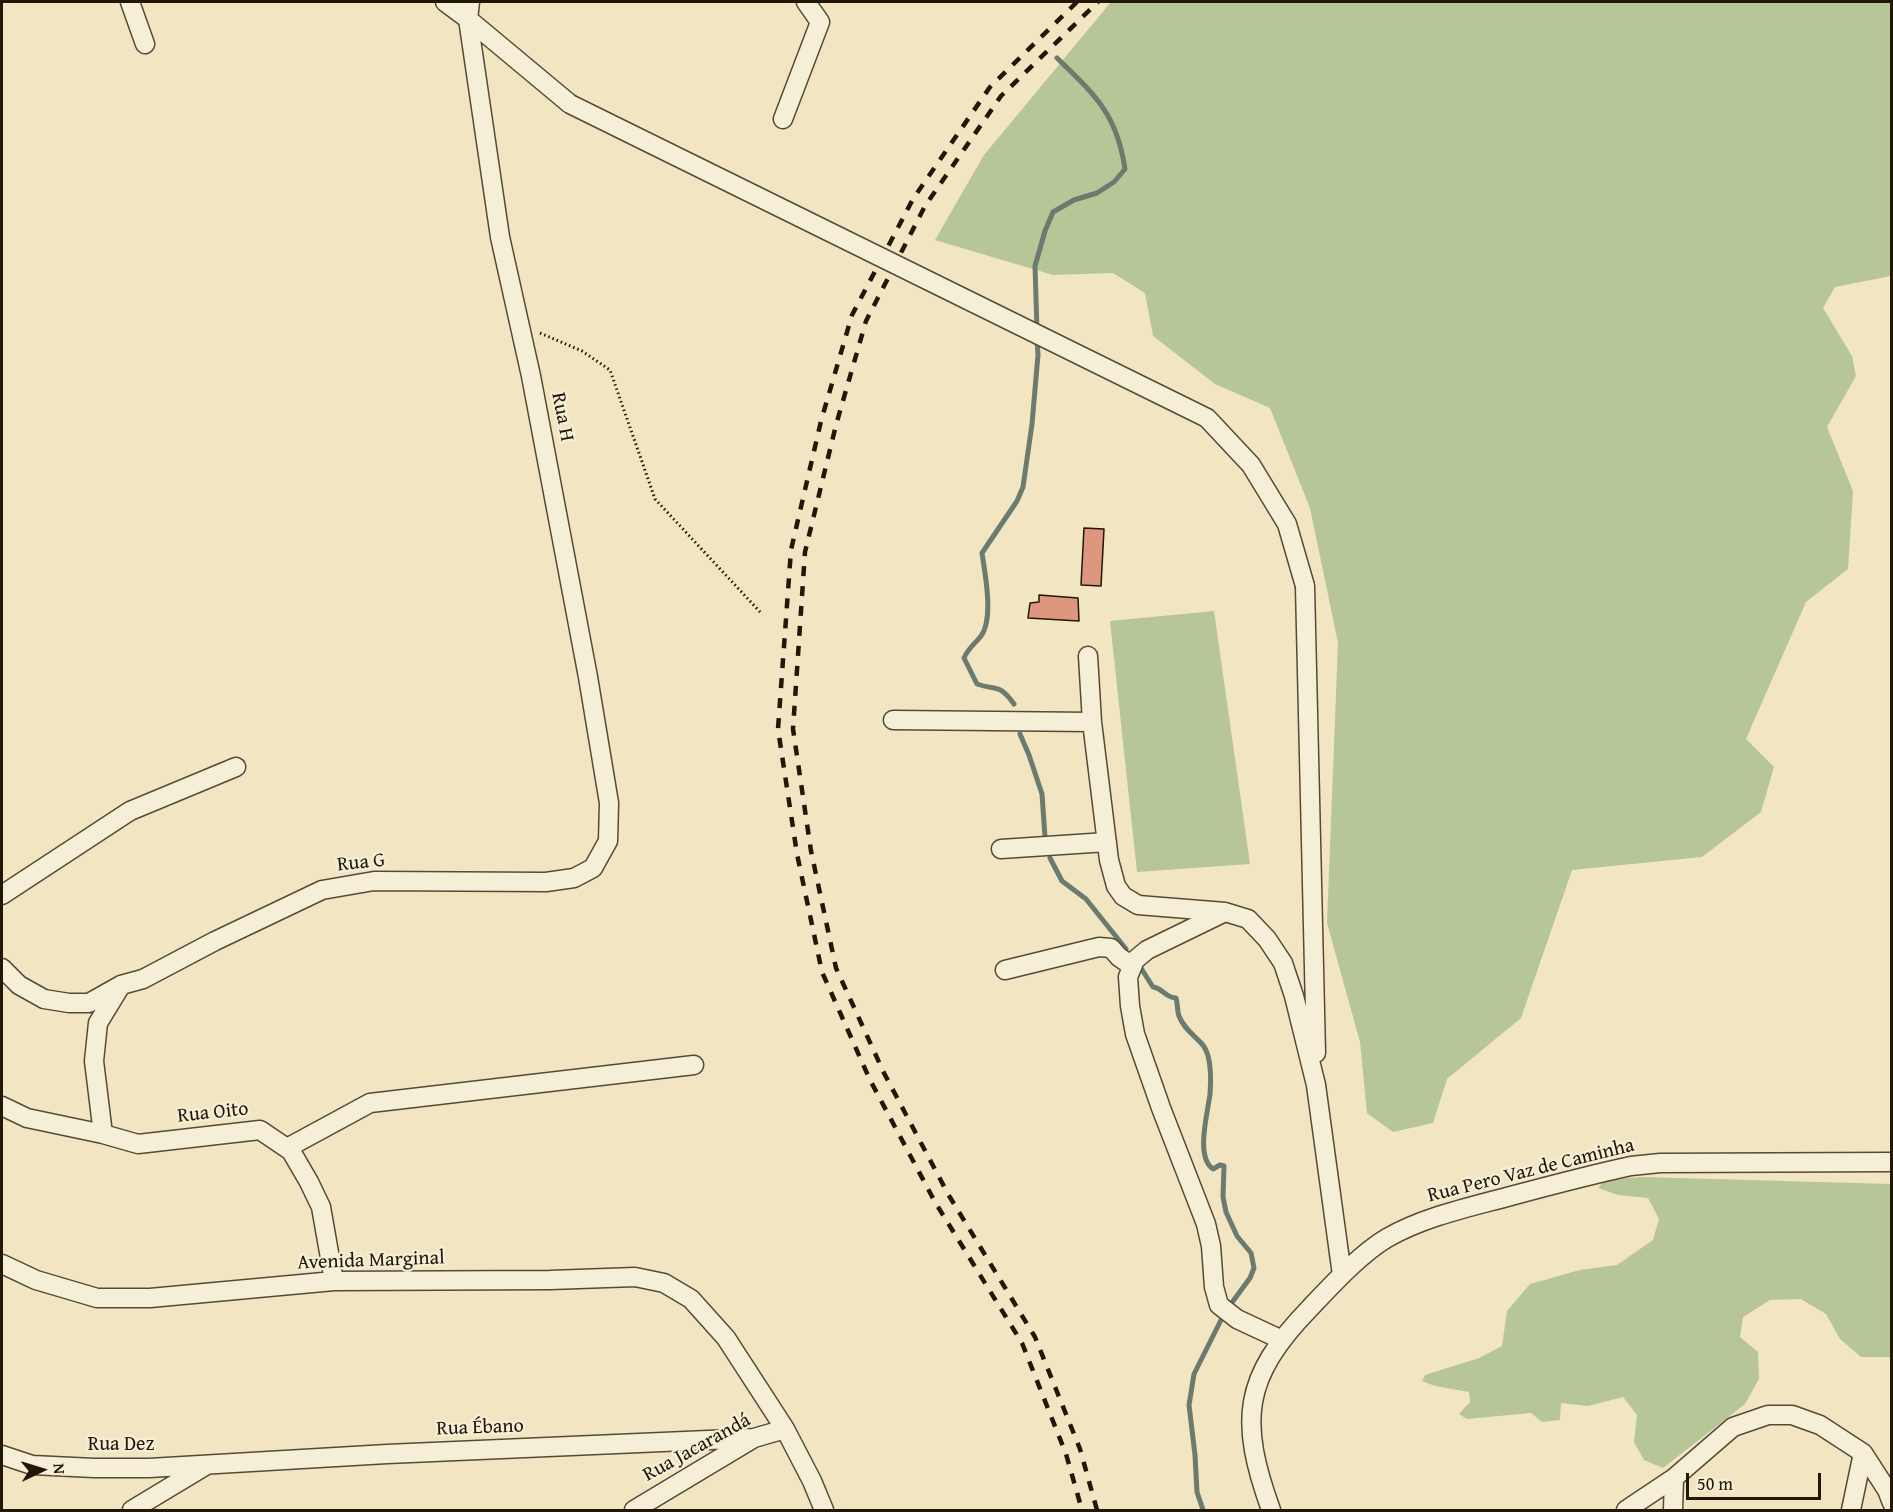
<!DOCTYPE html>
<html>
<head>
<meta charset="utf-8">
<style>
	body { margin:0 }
	#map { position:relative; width:1893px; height:1512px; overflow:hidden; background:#f1e6c1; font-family:"Gentium Book Plus",serif }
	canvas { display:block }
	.frame { position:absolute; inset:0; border:3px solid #221607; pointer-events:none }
	.north { position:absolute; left:12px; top:1440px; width:60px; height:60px; -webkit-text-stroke:4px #f6efd7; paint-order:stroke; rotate:86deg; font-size:16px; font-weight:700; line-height:24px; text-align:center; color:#221607 }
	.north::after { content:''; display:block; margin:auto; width:21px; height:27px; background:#221607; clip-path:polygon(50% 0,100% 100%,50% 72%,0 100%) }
	.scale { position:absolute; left:1686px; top:1473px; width:135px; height:27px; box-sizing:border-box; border:3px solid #221607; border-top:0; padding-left:8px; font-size:18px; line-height:21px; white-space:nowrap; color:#221607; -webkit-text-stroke:4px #f6efd7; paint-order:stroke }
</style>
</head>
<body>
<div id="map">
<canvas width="1893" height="1512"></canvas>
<div class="frame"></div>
<div class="north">N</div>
<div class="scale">50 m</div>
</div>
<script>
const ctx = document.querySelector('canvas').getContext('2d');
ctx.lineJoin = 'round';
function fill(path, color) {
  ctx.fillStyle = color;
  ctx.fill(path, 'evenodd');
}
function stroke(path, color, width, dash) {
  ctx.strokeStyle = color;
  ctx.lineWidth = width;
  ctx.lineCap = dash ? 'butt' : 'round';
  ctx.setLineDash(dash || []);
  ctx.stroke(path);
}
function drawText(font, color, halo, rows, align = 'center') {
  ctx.font = font + ' "Gentium Book Plus",serif';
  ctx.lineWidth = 4.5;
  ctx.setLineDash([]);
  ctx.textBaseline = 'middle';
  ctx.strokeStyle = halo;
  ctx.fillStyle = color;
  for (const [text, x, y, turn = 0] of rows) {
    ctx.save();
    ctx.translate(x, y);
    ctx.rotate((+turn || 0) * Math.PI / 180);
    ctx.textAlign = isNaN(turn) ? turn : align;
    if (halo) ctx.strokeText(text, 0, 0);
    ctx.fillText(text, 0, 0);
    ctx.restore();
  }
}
fill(new Path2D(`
	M1111,2h780v274l-56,11 -12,21 29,48 4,20 -29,51 26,64 -5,78 -42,33 -60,137 28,28 -13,45 -59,45 -130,13 -51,148 -74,61 -14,44 -40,9 -26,-19 -7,-71 -33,-119 11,-280 -28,-135 -40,-100 -55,-24 -62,-48 -8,-43 -32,-20 -60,2 -118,-35 49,-85z
	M1214,611l36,253 -113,8 -27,-251z
	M1642,1177l249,7v173h-30l-21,-18 -14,-25 -25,-15 -31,1 -27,17 -3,20 18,15 1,27 -14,25 -82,64 -19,-8 -10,-18 3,-27 -14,-18 -35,9 -27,-3 -1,17 -18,2 -11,-9 -64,6 -8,-5 11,-12 -1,-10 -34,-6 -13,-5 3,-6 54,-17 23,-12 5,-35 23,-27 50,-14 37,-5 36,-25 6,-21 -11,-21 -30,-3 -20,-7 7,-8z`), '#b6c696');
stroke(new Path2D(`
	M1037,330l-2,-64 10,-35 8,-19 21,-12 23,-7 17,-11 11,-13c-8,-55 -30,-74 -68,-111
	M1014,704c-15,-21 -17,-13 -37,-20l-13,-26c5,-11 10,-13 17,-22 13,-17 4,-63 1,-83l35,-52 6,-14 9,-63 6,-69 -1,-16
	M1020,734l9,21 13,39 3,43
	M1050,858l12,23 24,18 40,50
	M1139,965l14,22c10,1 12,11 23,11 2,6 1,13 3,18 5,13 15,19 23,28 10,11 9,36 8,50 -2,18 -15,63 3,75l7,-4 4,1 -1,31 3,15 11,24 14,17 3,15 -4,10 -25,34 -31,62 -5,31 6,50 2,37 6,18`), '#6b7b6f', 5);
const building = new Path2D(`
	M1084,528l20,1 -3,57 -20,-1z
	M1039,595l39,3 1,23 -51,-3 2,-15 9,-1z`);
fill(building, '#de977f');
stroke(building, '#221607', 1.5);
const minor = new Path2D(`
	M130,2l15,42
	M445,2l23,17 102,85
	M783,119l37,-97 -14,-20
	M1305,586l11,467
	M1088,656l4,66 17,138 7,26 7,10 15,9 87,7 23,7 19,20 16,24 11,33 22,89 26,190
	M893,720l199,2
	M1001,849l106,-7
	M2,895l128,-84 106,-44
	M1223,913l-76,37 -12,10 -7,17 2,29 5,28 26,74 45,116 5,22 3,41 5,18 18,14 45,21
	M2,968l17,17 25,14 25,4h20l32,-18 22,-6 72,-38 107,-51 52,-9 172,1 28,-4 19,-10 15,-27 1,-38 -21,-126 -57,-301 -31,-139 -32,-218 2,-17
	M1005,970l94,-23 12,1 8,9 13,9
	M2,1106l25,12 76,16 35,10 122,-14 31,21 18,31 12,25 13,74
	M103,1134l-9,-73 4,-38 22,-36
	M287,1148l83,-45 324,-38
	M2,1264l34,16 61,18h53l184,-17 216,-1 85,-3 29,6 27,16 35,39 59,91 27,52 12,29
	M2,1455l30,10 62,3h55l238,-14 367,-16
	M132,1510l73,-44
	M634,1510l120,-72 31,-9
	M1271,1510c-32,-89 -29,-132 39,-202 21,-22 50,-54 77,-70 37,-21 79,-30 120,-41 41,-11 82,-22 124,-31l29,-3 232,-1
	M1626,1510l48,-32 59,-51 35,-12h24l28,10 43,28 24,37 5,13
	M1673,1510l1,-32
	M1851,1510l12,-57`);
stroke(minor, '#564a36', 21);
stroke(new Path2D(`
	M540,333l42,18 28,19 45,129 107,115`), '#221607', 3, [1.5, 3]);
stroke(minor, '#f6efd7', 18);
stroke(new Path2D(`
	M1077,2l-87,85 -77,112 -61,116 -31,106 -30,129 -13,179 19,125 25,118 48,108 65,122 87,141 44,111 16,56
	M1097,1510l-17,-61 -45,-112 -87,-143 -64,-121 -48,-105 -25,-117 -18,-122 12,-177 31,-127 30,-104 59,-115 76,-110 97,-94`), '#221607', 4.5, [10, 10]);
const minorBridge = new Path2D(`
	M570,104l637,314 44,47 36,59 18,62`);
stroke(minorBridge, '#564a36', 21, []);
stroke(minorBridge, '#f6efd7', 18);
drawText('20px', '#221607', '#f6efd7', [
	["Rua H",562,417,79],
	["Rua G",361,863,-6],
	["Rua Oito",213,1113,-6],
	["Rua Pero Vaz de Caminha",1531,1171,-14],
	["Avenida Marginal",371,1261,-2],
	["Rua Ébano",480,1428,-2],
	["Rua Dez",121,1445],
	["Rua Jacarandá",697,1448,-29]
]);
</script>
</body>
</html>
